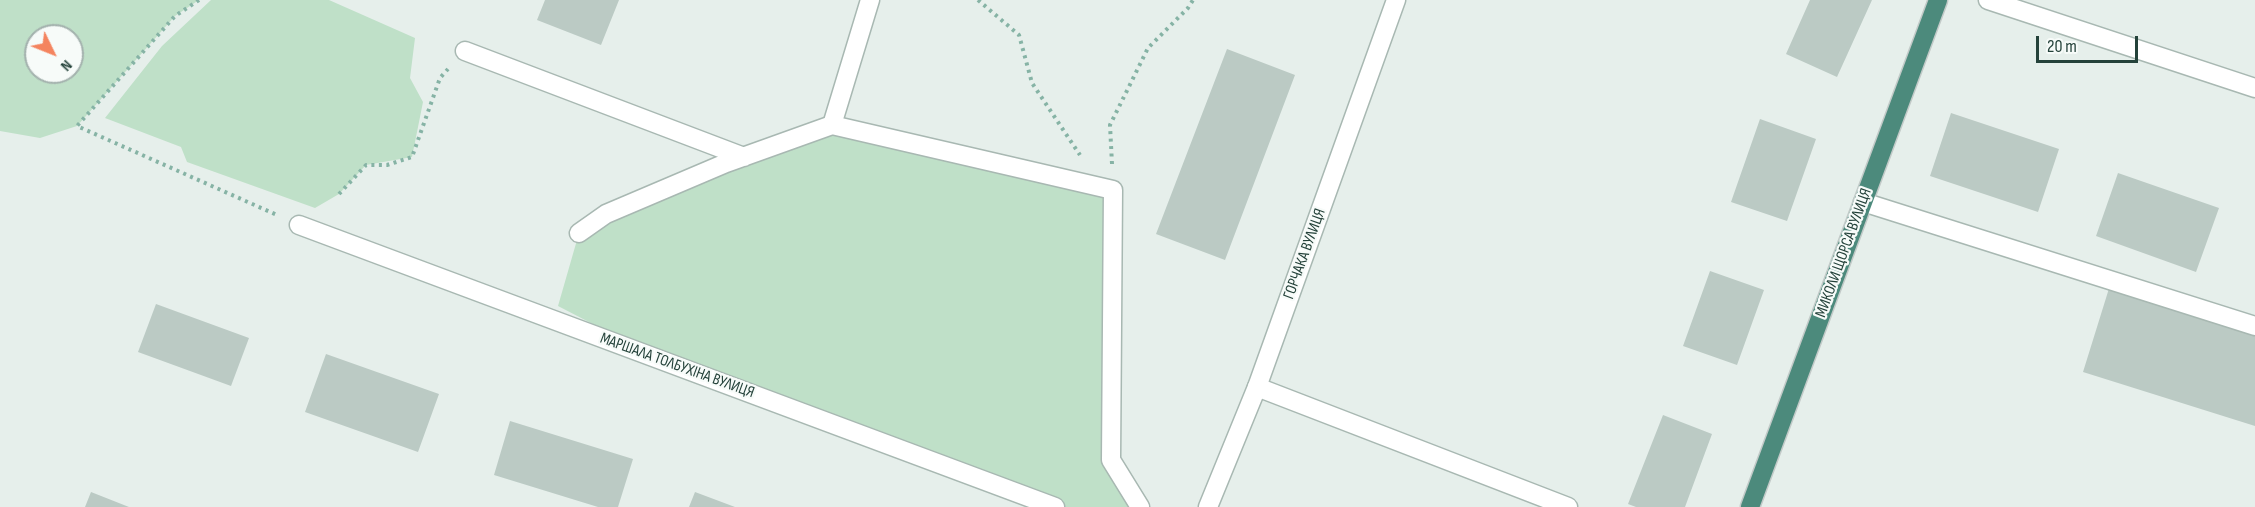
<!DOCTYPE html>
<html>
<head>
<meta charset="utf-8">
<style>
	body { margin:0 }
	#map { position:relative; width:2255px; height:507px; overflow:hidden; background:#e6efeb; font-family:"Sofia Sans Condensed",sans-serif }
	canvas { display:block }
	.north { position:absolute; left:24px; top:24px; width:60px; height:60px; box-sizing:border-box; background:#f7fbf9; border:2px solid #a3b1ad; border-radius:50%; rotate:133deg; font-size:16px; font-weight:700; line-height:24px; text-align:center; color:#24423a }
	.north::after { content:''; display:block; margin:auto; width:21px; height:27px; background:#f4845f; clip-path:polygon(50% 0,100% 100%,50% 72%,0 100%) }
	.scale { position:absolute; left:2036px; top:36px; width:102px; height:27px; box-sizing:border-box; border:3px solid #24423a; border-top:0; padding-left:8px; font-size:18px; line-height:21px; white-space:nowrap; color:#24423a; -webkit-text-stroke:4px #f7fbf9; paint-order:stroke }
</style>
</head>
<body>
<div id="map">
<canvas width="2255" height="507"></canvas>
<div class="north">N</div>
<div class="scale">20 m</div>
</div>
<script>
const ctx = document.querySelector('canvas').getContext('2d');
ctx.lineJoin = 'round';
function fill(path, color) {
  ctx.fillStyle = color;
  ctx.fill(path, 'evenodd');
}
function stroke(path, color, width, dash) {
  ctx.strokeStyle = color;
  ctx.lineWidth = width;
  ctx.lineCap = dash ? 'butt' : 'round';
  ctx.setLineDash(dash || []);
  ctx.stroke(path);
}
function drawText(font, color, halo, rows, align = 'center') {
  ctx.font = font + ' "Sofia Sans Condensed",sans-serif';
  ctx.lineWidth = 4.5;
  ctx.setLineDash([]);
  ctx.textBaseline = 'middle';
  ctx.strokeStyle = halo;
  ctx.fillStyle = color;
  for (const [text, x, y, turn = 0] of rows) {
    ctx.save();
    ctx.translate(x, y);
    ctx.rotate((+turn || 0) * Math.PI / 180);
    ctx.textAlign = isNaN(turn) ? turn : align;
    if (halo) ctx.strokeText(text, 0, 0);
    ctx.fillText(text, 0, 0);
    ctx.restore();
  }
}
fill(new Path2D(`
	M0,0h199l-24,16 -98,110 -37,12 -40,-7zM36,36h36v36h-36z
	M211,0h118l86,38 -5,40 13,24 -11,55 -46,8 -27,29 -24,14 -128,-46 -6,-15 -76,-29 57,-72z
	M832,125l281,65 -2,270 29,47h-85l-387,-144 -110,-57 21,-73z`), '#bfe0c8');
fill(new Path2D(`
	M545,0h74l-18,45 -64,-25z
	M1810,0h62l-35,77 -51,-23z
	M1227,49l68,26 -70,185 -69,-26z
	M1951,113l108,36 -21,63 -108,-36z
	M1760,119l56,20 -29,82 -56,-19z
	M2118,173l101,35 -23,64 -100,-36z
	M1710,271l54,19 -27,75 -54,-19z
	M2111,282l144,46v98l-172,-54z
	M156,304l93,34 -18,48 -93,-34z
	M326,354l113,40 -21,58 -113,-40z
	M1663,415l49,19 -27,73h-49l-8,-3z
	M510,421l123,38 -15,48h-20l-104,-32z
	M91,492l38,15h-44z
	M695,492l40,15h-46z`), '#bbcac4');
const service = new Path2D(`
	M465,51l279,106
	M579,233l27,-19 120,-51 106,-38 281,65 -2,270 29,47
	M1257,387l311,120`);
const minor = new Path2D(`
	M1988,0l267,88
	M832,125l38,-125
	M1863,202l392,124
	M299,225l756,282
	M1208,507l49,-120 139,-387`);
const trunk = new Path2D(`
	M1750,507l188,-507`);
stroke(service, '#a8b8b2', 21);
stroke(minor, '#a8b8b2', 21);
stroke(trunk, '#c2cac8', 21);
stroke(new Path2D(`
	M199,0l-24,16 -98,110 200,89
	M978,0l41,35 13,48 48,72
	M1112,164l-2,-39 38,-77 40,-40 5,-8
	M339,194l27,-29h21l25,-8 28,-79 8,-9`), '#86b3a5', 4, [3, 4.5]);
stroke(service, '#fff', 18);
stroke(minor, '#fff', 18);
stroke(trunk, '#4c8a7c', 18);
drawText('16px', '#24423a', '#f7fbf9', [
	["МИКОЛИ ЩОРСА ВУЛИЦЯ",1844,253,-70],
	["ГОРЧАКА ВУЛИЦЯ",1305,254,-70],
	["МАРШАЛА ТОЛБУХІНА ВУЛИЦЯ",677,366,20]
]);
</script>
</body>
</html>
